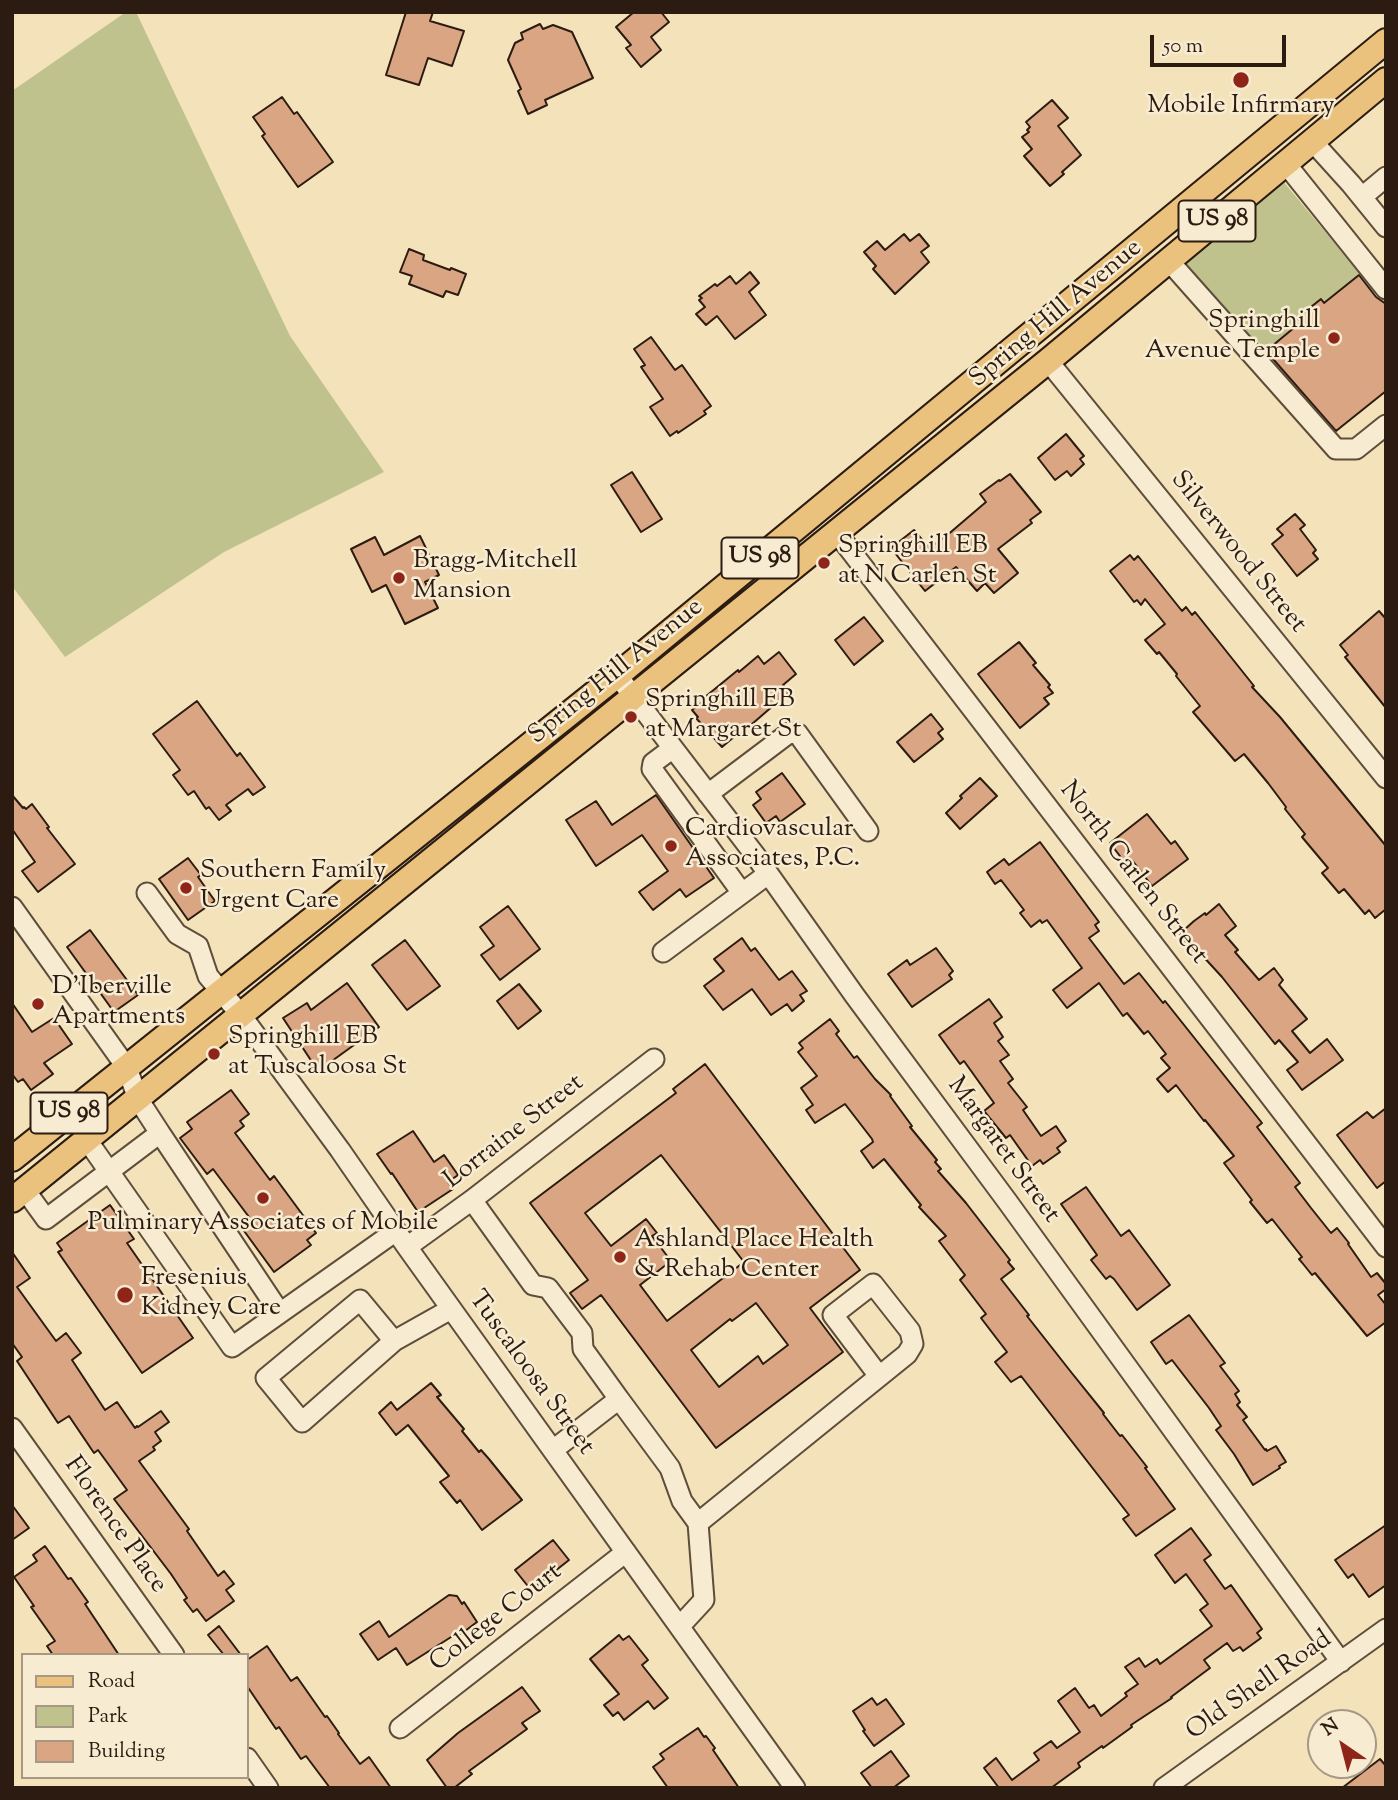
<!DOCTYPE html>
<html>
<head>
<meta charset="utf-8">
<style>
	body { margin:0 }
	#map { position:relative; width:1398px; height:1800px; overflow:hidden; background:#f3e2ba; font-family:"Sorts Mill Goudy",serif }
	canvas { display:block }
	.frame { position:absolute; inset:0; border:14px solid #2c1b10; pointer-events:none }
	.legend { position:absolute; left:21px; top:1653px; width:228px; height:126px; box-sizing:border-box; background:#f7ecd2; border:2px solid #a69884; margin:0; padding:9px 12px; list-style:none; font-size:21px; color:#2c1b10 }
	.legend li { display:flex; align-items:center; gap:14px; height:35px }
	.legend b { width:35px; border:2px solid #a69884 }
	.north { position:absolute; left:1307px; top:1709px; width:70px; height:70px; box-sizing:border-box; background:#f7ecd2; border:2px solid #a69884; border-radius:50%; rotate:325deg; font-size:19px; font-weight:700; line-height:28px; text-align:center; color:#2c1b10 }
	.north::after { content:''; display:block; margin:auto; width:24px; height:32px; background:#8f2418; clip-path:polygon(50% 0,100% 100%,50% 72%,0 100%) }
	.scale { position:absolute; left:1150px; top:35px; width:136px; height:32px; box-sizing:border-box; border:4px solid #2c1b10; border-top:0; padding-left:9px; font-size:21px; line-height:24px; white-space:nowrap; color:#2c1b10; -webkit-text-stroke:5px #f7ecd2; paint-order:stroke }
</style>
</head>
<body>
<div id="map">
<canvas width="1398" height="1800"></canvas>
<div class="frame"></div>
<ul class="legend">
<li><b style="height:9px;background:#eac17d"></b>Road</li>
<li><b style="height:19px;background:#bfc28c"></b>Park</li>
<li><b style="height:19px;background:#daa582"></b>Building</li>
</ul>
<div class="north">N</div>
<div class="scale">50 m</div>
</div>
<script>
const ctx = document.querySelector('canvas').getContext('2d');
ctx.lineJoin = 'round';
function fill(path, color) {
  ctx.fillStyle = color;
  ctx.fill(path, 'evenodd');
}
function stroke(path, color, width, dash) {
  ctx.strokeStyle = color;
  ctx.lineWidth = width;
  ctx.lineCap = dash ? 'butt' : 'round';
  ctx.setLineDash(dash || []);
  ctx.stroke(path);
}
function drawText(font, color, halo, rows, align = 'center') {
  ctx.font = font + ' "Sorts Mill Goudy",serif';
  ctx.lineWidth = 5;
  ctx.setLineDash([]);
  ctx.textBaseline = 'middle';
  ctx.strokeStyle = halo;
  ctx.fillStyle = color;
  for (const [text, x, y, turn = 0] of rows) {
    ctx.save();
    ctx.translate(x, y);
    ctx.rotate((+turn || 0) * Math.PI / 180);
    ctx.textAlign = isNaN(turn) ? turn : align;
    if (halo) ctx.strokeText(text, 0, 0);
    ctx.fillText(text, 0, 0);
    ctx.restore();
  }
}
fill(new Path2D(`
	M126,12h10l154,324 94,136 -160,80 -159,105 -53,-71v-495z
	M1282,180l78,94 -36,29 -3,-3 -23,19 3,3 -39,32 -80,-91z`), '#bfc28c');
const building = new Path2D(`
	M406,12h27l-3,9 34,10 -12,35 -24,-8 -9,27 -33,-10z
	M634,12h27l8,10 -18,15 10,13 -20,17 -15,-19 5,-3 -15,-18z
	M540,24l3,5 10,-4 19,7 21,46 -48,22 2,5 -19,9 -10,-23 3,-2 -13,-29 7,-17 8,-4 -2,-6z
	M282,97l12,17 3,-2 36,50 -35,25 -36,-51 3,-2 -12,-17z
	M1052,100l16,18 -10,8 23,29 -19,17 2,2 -14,12 -26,-30 8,-7 -10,-12 7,-5 -2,-2 3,-3 -4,-5z
	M904,234l6,7 9,-7 10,12 -8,6 8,10 -34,32 -22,-25 3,-3 -12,-14 13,-11 8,9z
	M409,249l15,6 -1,5 27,10 1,-2 15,6 -8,21 -12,-4 -3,6 -34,-13 3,-8 -12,-4z
	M750,272l9,11 -10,9 17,23 -31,24 -18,-23 -11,9 -10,-11 9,-7 -6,-7 3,-2 -3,-2 16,-12 2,2 13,-10 6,8z
	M1359,275l17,22 10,7v87l-50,40 -70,-80 35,-29 -4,-4 24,-19 3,4z
	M651,337l24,33 7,-5 29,41 -7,5 2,3 -28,19 -1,-2 -7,5 -20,-29 13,-8 -22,-32 4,-2 -11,-16z
	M1066,434l18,22 -4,3 4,5 -13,12 -4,-5 -12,9 -17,-22z
	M632,472l30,47 -21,13 -30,-47z
	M1010,474l31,38 -11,8 2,3 -34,26 20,24 -24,20 -9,-10 -8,8 -21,-24 -31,24 -34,-43 23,-18 15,18 16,-11 41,-35 -6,-8 19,-14 1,1z
	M1295,514l10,11 -5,4 16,21 -3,3 5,6 -21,17 -25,-32 11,-9 -6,-6z
	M420,536l19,39 -14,7 13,26 -33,16 -19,-39 -14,7 -21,-43 24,-12 9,18z
	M1130,555l4,5 4,-4 44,55 4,-4 6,8 3,-3 59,74 -2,1 28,30 106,129v63l-11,9 -6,-8 -4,4 -21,-25 -5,4 -17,-20 6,-5 -26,-31 3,-3 -20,-25 1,-2 -18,-24 -24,-29 -9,7 -42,-49 7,-6 -24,-30 1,-2 -18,-22 -2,2 -12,-14 20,-16 -20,-25 -4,6 -4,-5 -3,2 -24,-31z
	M1379,611l7,8v89l-41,-51 3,-2 -8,-10z
	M864,617l19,24 -29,24 -19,-25z
	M1019,642l17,21 -3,2 17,20 -2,2 5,6 -9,5 5,6 -29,24 -42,-54z
	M779,652l17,22 -13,11 6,7 -52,45 -2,-1 -13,11 -26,-29 2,-1 -6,-7 14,-11 -1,-2 33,-27 1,2 19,-16 6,8z
	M197,701l40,55 3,-3 25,34 -12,8 -5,-6 -22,16 5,6 -12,9 -10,-13 -3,2 -12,-18 -6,4 -15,-20 7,-5 -27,-36z
	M931,714l12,15 -5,4 5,6 -29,23 -17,-20z
	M782,773l23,31 -25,18 -4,-6 -10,7 -13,-18 8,-6 -5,-7z
	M980,778l17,18 -37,33 -14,-16 16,-15 -2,-2z
	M12,795l11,13 1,-1 2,2 6,-5 17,23 -2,1 28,36 -37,28 -16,-21 13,-9 -23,-33z
	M656,795l58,83 -28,19 -6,-8 -27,21 -14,-18 29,-21 -26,-36 -46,31 -30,-46 30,-19 16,24z
	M1147,814l24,30 4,-3 13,18 -36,27 -20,-26 -6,4 -16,-21z
	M1040,842l59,80 -4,3 4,6 -10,7 35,46 15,-11 24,30 2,-2 97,122 -5,4 43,56 -5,4 16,21 20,25 6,-5 12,15 -1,1 23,33 6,-4 9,11v5l-8,6 8,10v17l-19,14 -52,-63 -3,2 -8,-10 -5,-6 3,-2 -30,-38 -5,4 -17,-21 2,-2 -28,-37 10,-7 -29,-36 -1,1 -28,-36 -8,7 -11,-13 13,-11 -9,-10 5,-4 -18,-23 -4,3 -17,-21 -4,3 -24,-33 -32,25 -14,-18 29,-22 -35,-48 -5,3 -2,-3 -9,7 -11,-14 4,-3 -23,-30 -6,4 -8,-12 17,-13 5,6z
	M188,858l13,17 -3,2 17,24 -27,19 -29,-41z
	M1219,904l17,22 -11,9 13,15 -3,2 24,28 15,-12 9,12 -4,5 28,34 -15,12 18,22 17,-14 16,21 -41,30 -15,-20 11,-8 -19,-22 -4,4 -53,-67 -22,-24 -3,2 -17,-20 5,-4 -1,-1 10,-9 11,-8 1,2z
	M508,906l32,43 -40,31 -19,-25 13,-9 -14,-19z
	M90,930l48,65 -24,17 -47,-65z
	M742,938l9,13 4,-3 24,32 13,-9 15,20 -7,4 4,6 -12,10 -5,-7 -16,11 -19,-26 -29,21 -19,-24 20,-15 -10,-12z
	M405,940l35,46 -33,24 -35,-45z
	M936,948l17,23 -4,4 3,4 -40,28 -24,-33 19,-14 3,5z
	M347,983l32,44 -61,44 -35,-53 24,-15 4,7z
	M519,984l22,27 -23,18 -21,-28z
	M989,999l13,18 -8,6 9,14 -5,4 11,14 -9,6 13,18 -5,4 19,24 -4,3 18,26 15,-10 10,15 -9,7 3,4 -17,12 -3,-4 -8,6 -22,-31 -4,3 -9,-11 -13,-16 10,-8 -30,-42 -4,3 -21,-29z
	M12,1003l20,29 22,-14 18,26 -28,19 9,11 -22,16 -8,-11 -5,3 -6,-8z
	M830,1019l9,12 -3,3 18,24 3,-2 18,23 16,16 -1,1 22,30 -2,1 27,33 -2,2 6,7 -3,2 28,32 44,57 -2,2 6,7 -13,10 28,36 -2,1 44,56 33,41 -1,1 17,22 2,-1 25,32 -2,1 30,41 -39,27 -13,-17 6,-4 -108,-139 -10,6 -16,-20 12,-10 -26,-34 5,-4 -26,-34 5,-5 -26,-34 7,-5 -27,-29 2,-2 -37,-46 -11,9 -12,-17 12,-9 -1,-3 -27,-35 -30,19 -9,-13 7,-5 -12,-17 16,-12 -19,-24 5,-4 -4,-5z
	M705,1064l155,206 -50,38 33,44 -127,96 -115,-153 -19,14 -12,-16 18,-13 -58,-77 146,-110 -3,-4zM661,1155l83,107 -77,59 -27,-36 31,-24 -19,-25 5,-3 -11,-14 -35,27 -26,-33zM756,1303l32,42 -25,19 -5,-8 -39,31 -28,-37 39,-31 2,2z
	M231,1090l18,24 -9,7 4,5 -9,7 35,47 4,-4 42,57 -9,7 4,5 -37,27 -35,-48 10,-7 -36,-48 -6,5 -27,-36 12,-9 -5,-7z
	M1386,1108v73l-9,7 -40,-53 30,-23 6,6z
	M413,1131l21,31 10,-7 14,20 -10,7 5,7 -35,23 -26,-39 -1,1 -14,-20z
	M1086,1187l35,49 8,-6 41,55 -33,25 -23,-31 -4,-3 -4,3 -15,-19 6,-5 -36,-51z
	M110,1205l24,34 -7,4 66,95 -51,35 -84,-121 4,-2 -5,-7z
	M12,1252l18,26 -13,9 39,54 10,-8 15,20 -9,7 33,50 12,-8 18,26 2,-2 1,1 23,-16 8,11 -14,10 6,9 -8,6 2,3 -16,11 50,68 -2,2 31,45 6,-5 10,13 -8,6 8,11 -28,20 -9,-12 -4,3 -9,-12 3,-2 -16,-24 -57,-75 13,-9 -18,-25 -11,-15 -4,3 -25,-37 -11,7 -41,-62 5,-4 -10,-14z
	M1189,1315l36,48 -5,3 19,25 -4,3 5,8 -3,3 10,12 -4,3 22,30 1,-1 1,2 9,-5 10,16 -7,4 1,2 -27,17 -19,-31 -18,-24 5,-4 -12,-18 -37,-48 -6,4 -15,-22z
	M431,1383l10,12 -4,2 27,32 -2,2 17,21 2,-2 8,9 33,41 -40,30 -22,-30 -3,3 -17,-21 9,-6 -41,-51 -12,10 -17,-22 12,-11 6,8z
	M12,1505l17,23 -17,12z
	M1386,1525v60l-17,12 -16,-23 -5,4 -13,-18z
	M1191,1528l20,27 -7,5 21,29 6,-4 31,44 -5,4 4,5 -18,13 -3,-4 -7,4 -6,-8 -23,17 6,8 -39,29 1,1 -41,27 1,2 -29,21 -1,-2 -24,17 2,4 -29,21h-52l-15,-20 12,-10 16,22 27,-20 -5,-7 17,-12 6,7 23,-16 -22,-31 17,-13 14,20 5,-3 7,11 26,-20 -2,-3 13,-9 -13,-17 14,-9 6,9 12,-8 3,5 52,-38 -12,-16 8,-6 -22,-30 -11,9 -20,-28z
	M553,1540l16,20 -38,30 -16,-20z
	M45,1546l23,33 3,-1 17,24 -3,2 34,51h-66l-6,-9 8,-5 -24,-34 3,-1 -20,-29 23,-16 -4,-6z
	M449,1595l8,1 5,8 2,-2 13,20 -16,12 -2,-2 -52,33 -11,-17 -18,12 -18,-26 19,-13 10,16z
	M219,1626l22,29h-17l-16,-20z
	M619,1635l4,5 6,-4 19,24 -6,5 26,33 -14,11 -6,-8 -24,19 -6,-8 -5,4 -9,-11 15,-11 -29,-35z
	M267,1646l24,35 6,-4 28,40 2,-1 12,17 -1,1 22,30 9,-7 22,31h-61l-24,-32 -5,3 -22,-32 -3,2 -29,-43v-26z
	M522,1687l18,24 -18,12 5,6 -58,42 3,3 -18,14h-7l-20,-28 31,-27z
	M872,1698l5,7 9,-6 18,25 -30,22 -11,-15 2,-1 -12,-19z
	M698,1728l6,9 2,-1 9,12 -2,2 26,38h-71l-15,-21 11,-8 -4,-5z
	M891,1751l18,25 -16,12h-21l-11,-15z
	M1380,1759l6,7v22h-44z`);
fill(building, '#daa582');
stroke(building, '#2c1b10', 2);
const minor = new Path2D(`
	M1313,142l38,42 35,43
	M1286,164l100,125
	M1362,197l24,-20
	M1169,261l167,188h20l30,-24
	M1048,361l338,417
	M837,533l549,714
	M617,675l138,180 100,141 152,205 334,461
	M673,748l-20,15 -1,6 90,124
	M708,794l81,-61 9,1 70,97
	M147,893l30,41 21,12 10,30 33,39 99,135 67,97 388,541
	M12,907l115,161 11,31 22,34 -114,86 -21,-29
	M663,952l105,-78
	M160,1133l120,180 116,-82
	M87,1140l145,207 48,-34
	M472,1200l61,85 15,3 34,45 1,16 36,50 -66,51
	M407,1247l65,-47 182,-141
	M394,1341l-92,81 -36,-44 94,-78 34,41 57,-32
	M619,1399l51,69 12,33 16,22
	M12,1428l162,227
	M680,1626l24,-26 -6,-77 209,-169 6,-10 -3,-13 -37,-47 -40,31 46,61
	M400,1728l226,-176
	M247,1758l21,30
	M1164,1788l222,-159`);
const major = new Path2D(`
	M12,1159l613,-490 761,-628
	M12,1200l1036,-839 338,-281`);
stroke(minor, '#5e4d3a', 23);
stroke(major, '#2c1b10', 28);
stroke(minor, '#f7ecd2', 19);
stroke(major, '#eac17d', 24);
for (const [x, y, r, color] of [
	[1241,80,9,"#8f2418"],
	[1334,338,7,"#8f2418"],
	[824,563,7,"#8f2418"],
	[399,578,7,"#8f2418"],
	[631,717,7,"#8f2418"],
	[671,846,7,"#8f2418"],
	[186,888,7,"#8f2418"],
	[38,1004,7,"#8f2418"],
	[214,1054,7,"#8f2418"],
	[263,1198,7,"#8f2418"],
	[620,1257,7,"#8f2418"],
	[125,1295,9,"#8f2418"]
]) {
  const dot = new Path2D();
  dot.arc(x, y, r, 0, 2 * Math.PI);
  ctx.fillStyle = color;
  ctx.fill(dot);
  stroke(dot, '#f7ecd2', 2.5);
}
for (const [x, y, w] of [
	[1217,221,77],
	[760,558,77],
	[69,1113,77]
]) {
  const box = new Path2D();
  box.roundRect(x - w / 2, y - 20.5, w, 41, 5);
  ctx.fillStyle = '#f7ecd2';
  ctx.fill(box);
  stroke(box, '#2c1b10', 2);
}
drawText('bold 24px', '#2c1b10', null, [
	["US 98",1217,221],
	["US 98",760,558],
	["US 98",69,1113]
]);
drawText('26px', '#2c1b10', '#f7ecd2', [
	["Mobile Infirmary",1241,108,"center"],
	["Springhill",1320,323,"right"],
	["Avenue Temple",1320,353,"right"],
	["Springhill EB",838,548],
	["at N Carlen St",838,578],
	["Bragg-Mitchell",413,563],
	["Mansion",413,593],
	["Springhill EB",645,702],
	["at Margaret St",645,732],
	["Cardiovascular",685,831],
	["Associates, P.C.",685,861],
	["Southern Family",200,873],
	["Urgent Care",200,903],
	["D'Iberville",52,989],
	["Apartments",52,1019],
	["Springhill EB",228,1039],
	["at Tuscaloosa St",228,1069],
	["Pulminary Associates of Mobile",263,1225,"center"],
	["Ashland Place Health",634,1242],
	["& Rehab Center",634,1272],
	["Fresenius",141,1280],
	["Kidney Care",141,1310]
], 'left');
drawText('26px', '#2c1b10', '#f7ecd2', [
	["Spring Hill Avenue",1057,315,-40],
	["Silverwood Street",1237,553,51],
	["Spring Hill Avenue",617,673,-39],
	["North Carlen Street",1132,874,52],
	["Lorraine Street",515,1133,-38],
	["Margaret Street",1002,1151,54],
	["Tuscaloosa Street",530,1374,54],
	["Florence Place",114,1526,55],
	["College Court",497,1619,-38],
	["Old Shell Road",1260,1687,-35]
]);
</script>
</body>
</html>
